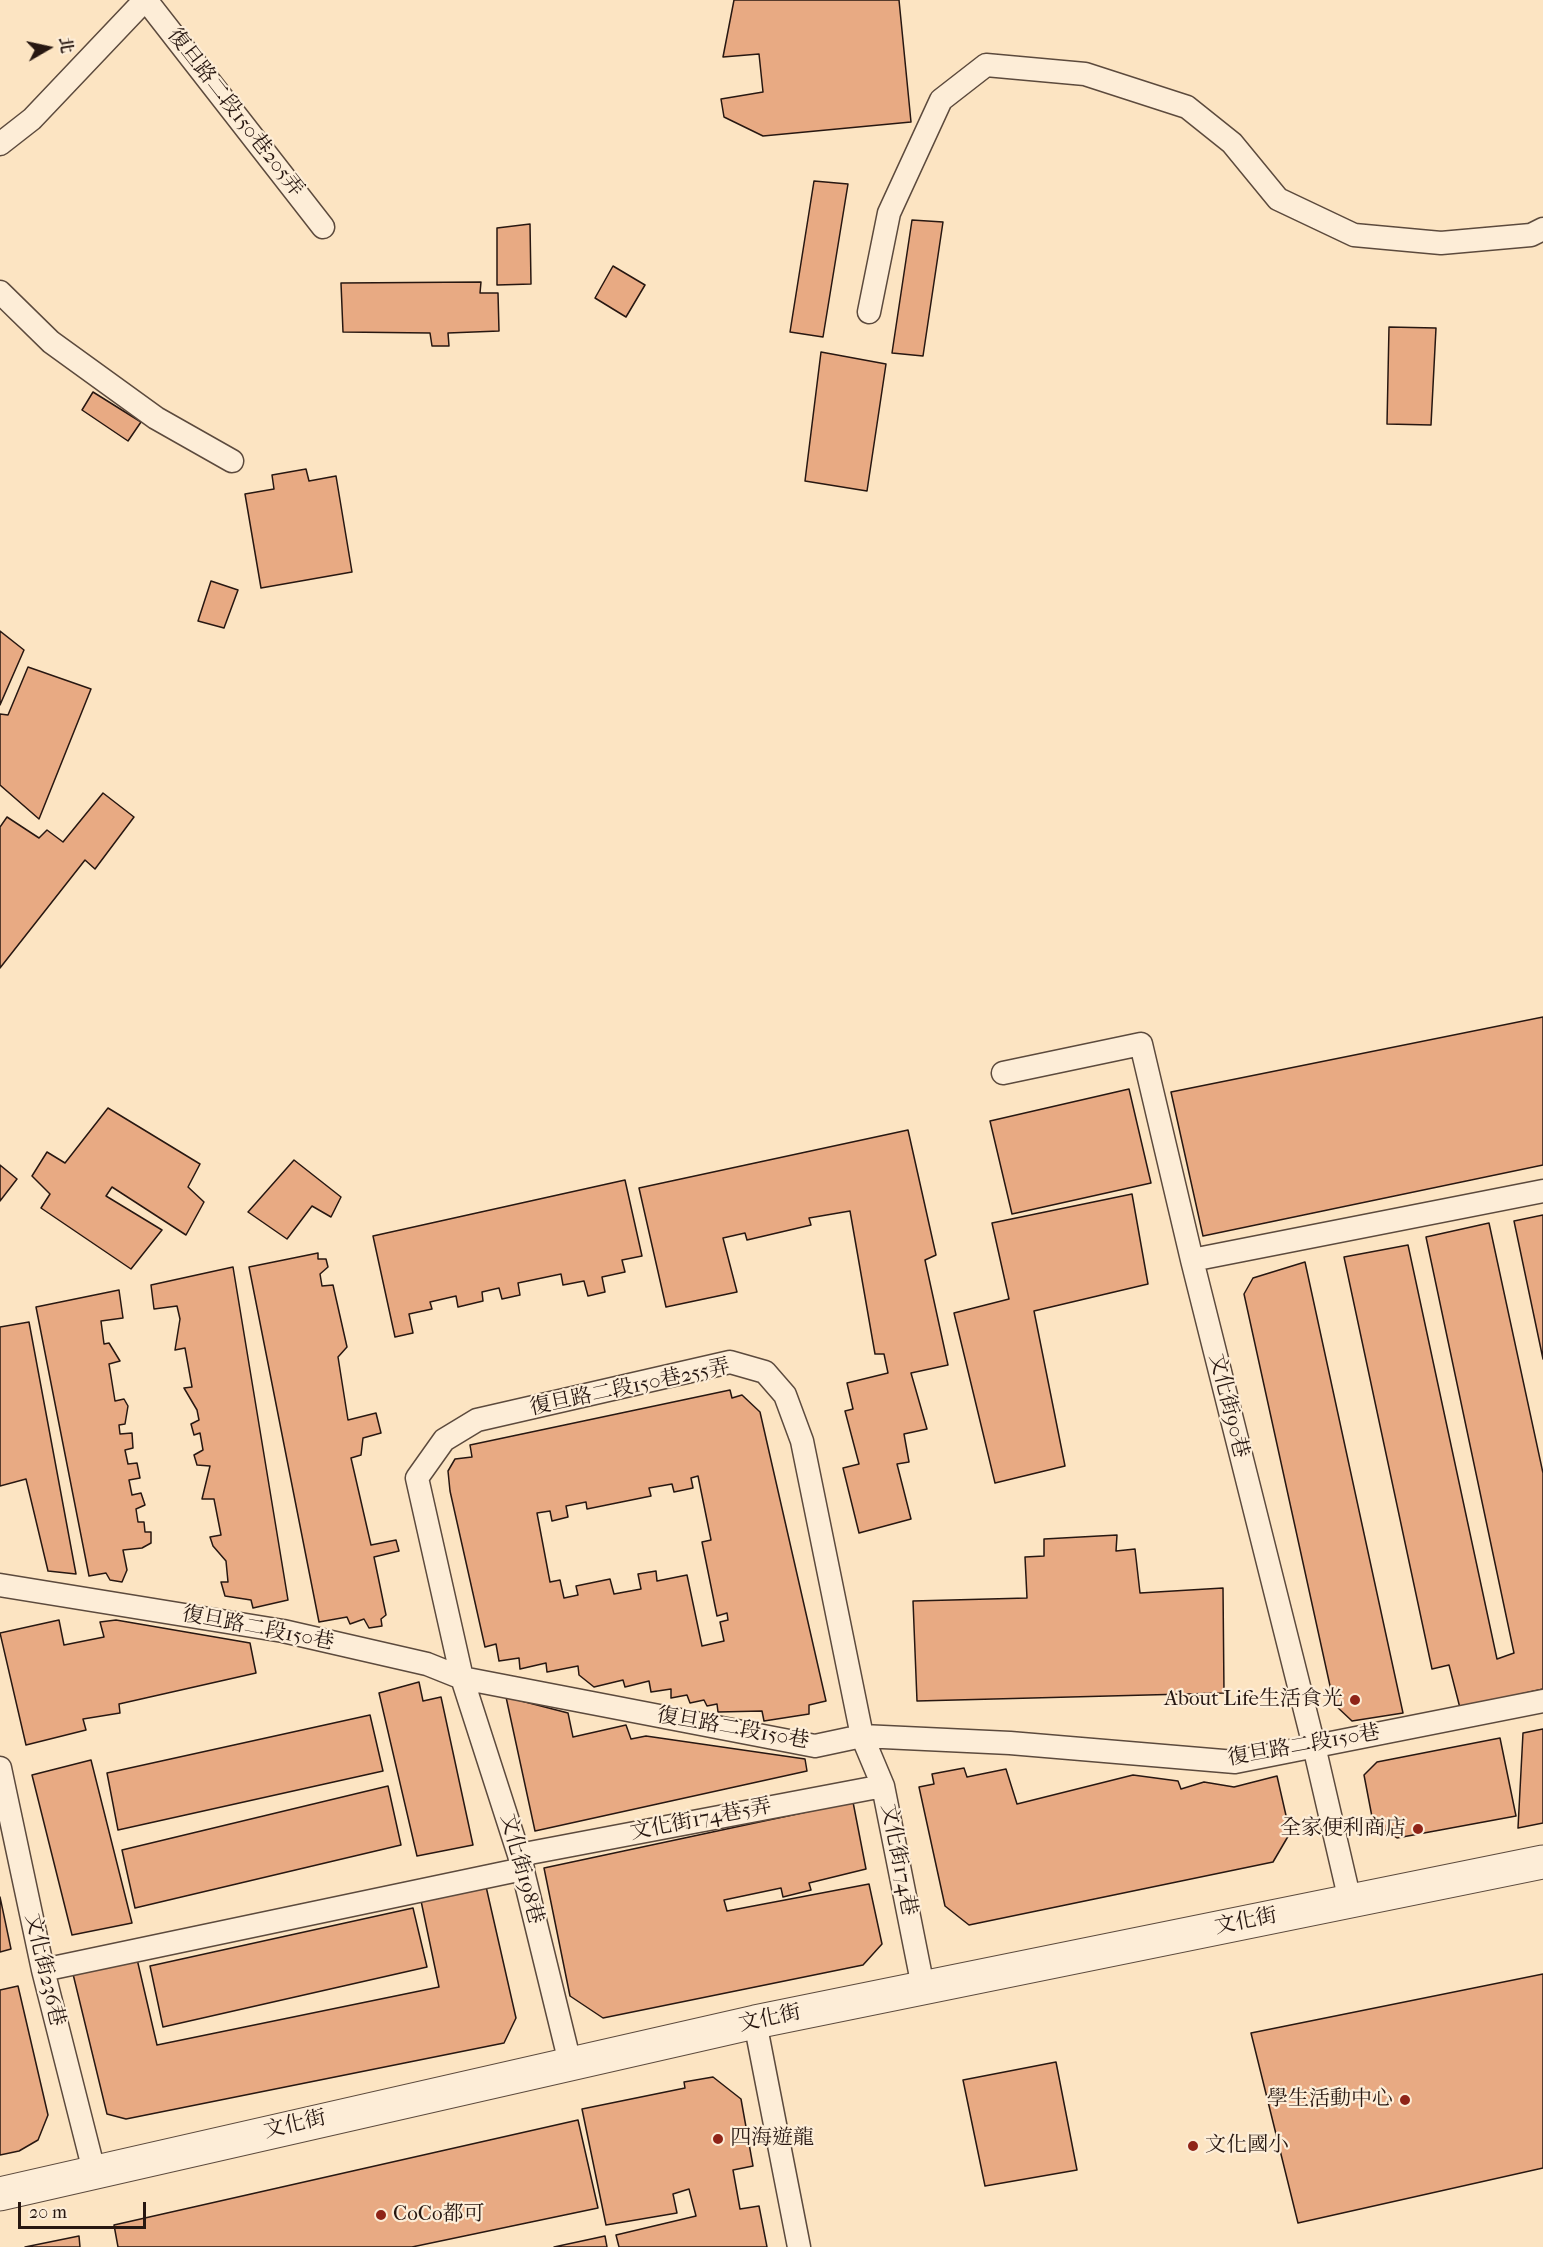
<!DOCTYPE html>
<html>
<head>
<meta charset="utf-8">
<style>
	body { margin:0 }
	#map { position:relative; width:1543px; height:2247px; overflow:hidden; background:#fce4c2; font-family:"IM FELL French Canon","Noto Serif TC",serif }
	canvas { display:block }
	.north { position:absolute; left:18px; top:18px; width:60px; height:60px; -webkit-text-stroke:4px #fdedd7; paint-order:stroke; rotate:81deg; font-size:16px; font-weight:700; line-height:24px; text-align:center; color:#271711 }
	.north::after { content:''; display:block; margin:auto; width:21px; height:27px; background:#271711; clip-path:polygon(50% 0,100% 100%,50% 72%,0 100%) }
	.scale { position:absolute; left:18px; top:2202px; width:128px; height:27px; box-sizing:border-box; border:3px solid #271711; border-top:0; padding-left:8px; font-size:18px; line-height:21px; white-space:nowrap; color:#271711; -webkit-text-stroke:4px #fdedd7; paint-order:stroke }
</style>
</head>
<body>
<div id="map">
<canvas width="1543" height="2247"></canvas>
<div class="north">北</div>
<div class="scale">20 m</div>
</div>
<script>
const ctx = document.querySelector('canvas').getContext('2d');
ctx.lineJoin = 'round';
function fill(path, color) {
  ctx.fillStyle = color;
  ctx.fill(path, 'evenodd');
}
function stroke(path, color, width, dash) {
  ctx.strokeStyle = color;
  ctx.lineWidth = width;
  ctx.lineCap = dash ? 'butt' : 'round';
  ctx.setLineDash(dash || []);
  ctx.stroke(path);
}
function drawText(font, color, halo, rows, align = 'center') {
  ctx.font = font + ' "IM FELL French Canon","Noto Serif TC",serif';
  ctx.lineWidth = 4.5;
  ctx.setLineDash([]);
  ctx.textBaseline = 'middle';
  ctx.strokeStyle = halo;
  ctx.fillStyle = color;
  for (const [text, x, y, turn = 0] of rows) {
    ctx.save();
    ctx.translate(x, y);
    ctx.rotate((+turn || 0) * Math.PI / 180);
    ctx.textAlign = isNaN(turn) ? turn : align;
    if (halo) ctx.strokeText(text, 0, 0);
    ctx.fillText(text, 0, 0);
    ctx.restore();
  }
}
const building = new Path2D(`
	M734,0h165l12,122 -148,14 -39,-19 -3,-18 42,-7 -4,-38 -36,3z
	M814,181l34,3 -25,153 -33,-5z
	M912,220l31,2 -20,134 -31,-3z
	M530,224l1,60 -34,1v-57z
	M613,266l32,19 -19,32 -31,-19z
	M481,282l-1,11h18l1,38 -51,2 1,13h-17l-2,-13 -87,-1 -2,-49z
	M1389,327l47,1 -5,97 -44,-1z
	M821,352l65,12 -19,127 -62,-10z
	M93,392l48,30 -13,19 -46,-31z
	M306,469l3,12 27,-5 16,96 -91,16 -16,-94 29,-5 -2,-14z
	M211,581l27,9 -14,38 -26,-7z
	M0,631l24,19 -24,55z
	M28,667l63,22 -52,130 -39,-34v-71l8,1z
	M103,793l31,24 -39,52 -10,-9 -85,108v-141l7,-10 32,21 8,-8 16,12z
	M1543,1017v148l-340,71 -32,-144z
	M1129,1089l22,94 -139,31 -22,-93z
	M108,1108l92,56 -12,23 16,15 -18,33 -74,-48 -6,9 56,34 -31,39 -90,-61 9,-14 -18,-18 15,-24 18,11z
	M908,1130l28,125 -11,5 23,105 -37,8 16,56 -23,5 5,28 -12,2 14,55 -52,14 -16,-65 16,-4 -14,-53 8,-2 -6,-26 41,-10 -4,-19h-9l-25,-143 -41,7 2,7 -64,15 -2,-7 -22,5 14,54 -71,15 -27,-119z
	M294,1160l47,37 -10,20 -19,-11 -25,33 -39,-27z
	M0,1165l17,14 -17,22z
	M625,1180l17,76 -20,4 3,12 -23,5 3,15 -17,4 -4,-15 -21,4 -2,-11 -43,9 2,12 -18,4 -3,-11 -17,4 1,9 -25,6 -2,-11 -26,6 2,7 -23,5 4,19 -18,4 -22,-101z
	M1132,1194l16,90 -114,27 31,155 -70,17 -41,-170 55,-14 -17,-76z
	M1543,1215v144l-29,-138z
	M1489,1223l54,250v216l-83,19 -11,-43 -17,4 -88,-412 64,-12 89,414 17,-6 -88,-416z
	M318,1253v6h8l2,8 -8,7 2,12 11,-1 14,62 -9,10 10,63 28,-7 5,20 -18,5 -2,17 -10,3 20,87 25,-5 3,11 -25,6 12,58 -5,4 1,7 -13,2 -5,-9 -14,5 -3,-7 -28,5 -70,-355z
	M1305,1262l98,451 -51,8 -18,-17 -90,-410 9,-16z
	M233,1267l55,333 -35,8 -2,-8 -26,-4 -4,-14h7l-2,-21 -13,-15 -3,-9 11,-2 -7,-36h-12l8,-33 -13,-1 -3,-10 9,-5 -3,-17 -6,2 -3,-11 8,-4 -2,-10 -13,-22 8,-1 -7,-39 -10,2 5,-31 -3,-13 -23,3 -3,-24z
	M119,1290l4,28 -22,3 3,23 5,-1 11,18 -11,3 6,37 9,-2 4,7 -3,18 -6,1 1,9 12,-1 1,15 -8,2 3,14 9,-1 3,15 -11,2 3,15 9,-2 4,12 -9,4 2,13h6l1,10h6v11l-9,5 -19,2 4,20 -5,12 -12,-2 -4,-7 -17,3 -53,-269z
	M29,1322l47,252 -28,-3 -22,-92 -26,7v-159z
	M730,1390l2,8 10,-3 18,17 66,289 -17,4v9l-45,7 -2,-10 -44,1 -1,-8 -10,2 -3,-6 -14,3 -3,-8 -16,3v-9l-20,3 -2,-11 -24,6 -2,-7 -29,7 -15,-12 -1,-9 -31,6 -1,-9 -26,6 -1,-11 -20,3 -3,-17 -11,3 -35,-156 -2,-20 7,-12 17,-2 -2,-12zM698,1476l13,64 -9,2 15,74 10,-3 1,7 -8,2 4,19 -22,5 -15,-71 -30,6 -1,-10 -18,3 3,15 -27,5 -4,-15 -34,7 2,9 -14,3 -4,-18 -10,2 -13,-69 13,-2 2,10 16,-4 -2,-11 20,-4 1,7 64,-13 -2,-8 23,-4 2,8 19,-4 -2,-10z
	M1117,1535l-1,16 19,-2 5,44 83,-5 1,105 -307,8 -4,-100 114,-3 -2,-41 19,-1v-17z
	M59,1620l5,25 40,-8 -4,-15 16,-2 134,23 6,30 -137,31 1,9 -37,6 3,11 -60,15 -26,-112z
	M419,1682l4,19 18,-4 32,148 -56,11 -38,-163z
	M506,1697l62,16 5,24 53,-12 5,14 15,-3 159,23 2,12 -272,60z
	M370,1715l13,56 -265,59 -11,-57z
	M1543,1729v94l-25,5 5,-95z
	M1500,1738l16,78 -119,22 -24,-16 -9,-47 13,-13z
	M91,1760l41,163 -60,12 -40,-160z
	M964,1768l3,9 39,-8 11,35 116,-29 45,6 3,8 23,-7 30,5 43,-11 13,57 -17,29 -304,63 -24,-19 -26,-119 15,-3 -2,-10z
	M388,1786l13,59 -266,63 -13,-58z
	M853,1802l13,67 -57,14 2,7 -28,7 -2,-9 -57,12 3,11 142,-27 13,60 -19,21 -260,53 -33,-22 -26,-128z
	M485,1882l31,136 -12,25 -378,76 -19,-5 -34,-140 64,-15 20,86 282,-58 -19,-91z
	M0,1897l11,52 -11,3z
	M413,1908l14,59 -264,60 -13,-61z
	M1543,1974v194l-245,55 -47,-190z
	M18,1986l30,129 -10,25 -19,11 -19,4v-165z
	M1056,2062l21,108 -92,16 -22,-106z
	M713,2077l28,22 12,67 -20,4 7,39 19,-3 8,41h-148l-3,-12 80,-19 -7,-27 -16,5 4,19 -71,12 -24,-116 103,-21 -1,-6z
	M578,2120l20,88 -186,39h-294l-4,-22z
	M79,2236l1,11h-55z
	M605,2236l2,11h-53z`);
fill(building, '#e8aa83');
stroke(building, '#271711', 1.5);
const service = new Path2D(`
	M146,0l177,227
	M0,144l32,-25 113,-119
	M0,292l51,50 105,76 76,43
	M869,312l20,-99 52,-113 45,-35 99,9 102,33 45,36 46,56 76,36 87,8 90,-8 12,-6
	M1003,1073l138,-29 51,216
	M0,1585l283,46 144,33 35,14 353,68 47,-10 148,7 225,19 308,-61
	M0,1768l43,202 51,201
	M519,1855l364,-69
	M1350,1901l-36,-155 -122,-486 351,-69
	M43,1970l480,-101
	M755,2022l44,225
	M570,2063l-51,-208 -57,-177 -45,-200 27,-38 33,-20 253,-58 35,10 20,23 17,46 60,295 21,50 40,201`);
const minor = new Path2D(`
	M0,2194l755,-172 788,-160`);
stroke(service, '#5c4a3d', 25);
stroke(minor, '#5c4a3d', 35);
stroke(service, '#fdedd7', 22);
stroke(minor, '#fdedd7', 33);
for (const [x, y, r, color] of [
	[1355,1700,6,"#8f2418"],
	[1418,1829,6,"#8f2418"],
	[1405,2100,6,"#8f2418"],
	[718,2139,6,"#8f2418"],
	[1193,2146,6,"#8f2418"],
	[381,2215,6,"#8f2418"]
]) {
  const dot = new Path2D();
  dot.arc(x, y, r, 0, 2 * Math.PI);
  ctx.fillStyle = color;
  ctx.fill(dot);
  stroke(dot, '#fdedd7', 2);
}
drawText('21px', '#271711', '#fdedd7', [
	["復旦路二段150巷205弄",235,113,52],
	["復旦路二段150巷255弄",630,1388,-12],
	["文化街90巷",1228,1406,76],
	["復旦路二段150巷",258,1629,11],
	["復旦路二段150巷",733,1729,10],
	["復旦路二段150巷",1304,1746,-10],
	["文化街174巷5弄",701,1820,-11],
	["文化街174巷",898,1860,79],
	["文化街198巷",521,1869,75],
	["文化街",1246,1922,-11],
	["文化街236巷",44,1970,77],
	["文化街",770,2019,-12],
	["文化街",295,2125,-13]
]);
drawText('21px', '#271711', '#fdedd7', [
	["About Life生活食光",1343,1700],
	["全家便利商店",1406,1829],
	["學生活動中心",1393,2100],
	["四海遊龍",730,2139,"left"],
	["文化國小",1205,2146,"left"],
	["CoCo都可",393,2215,"left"]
], 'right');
</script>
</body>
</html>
